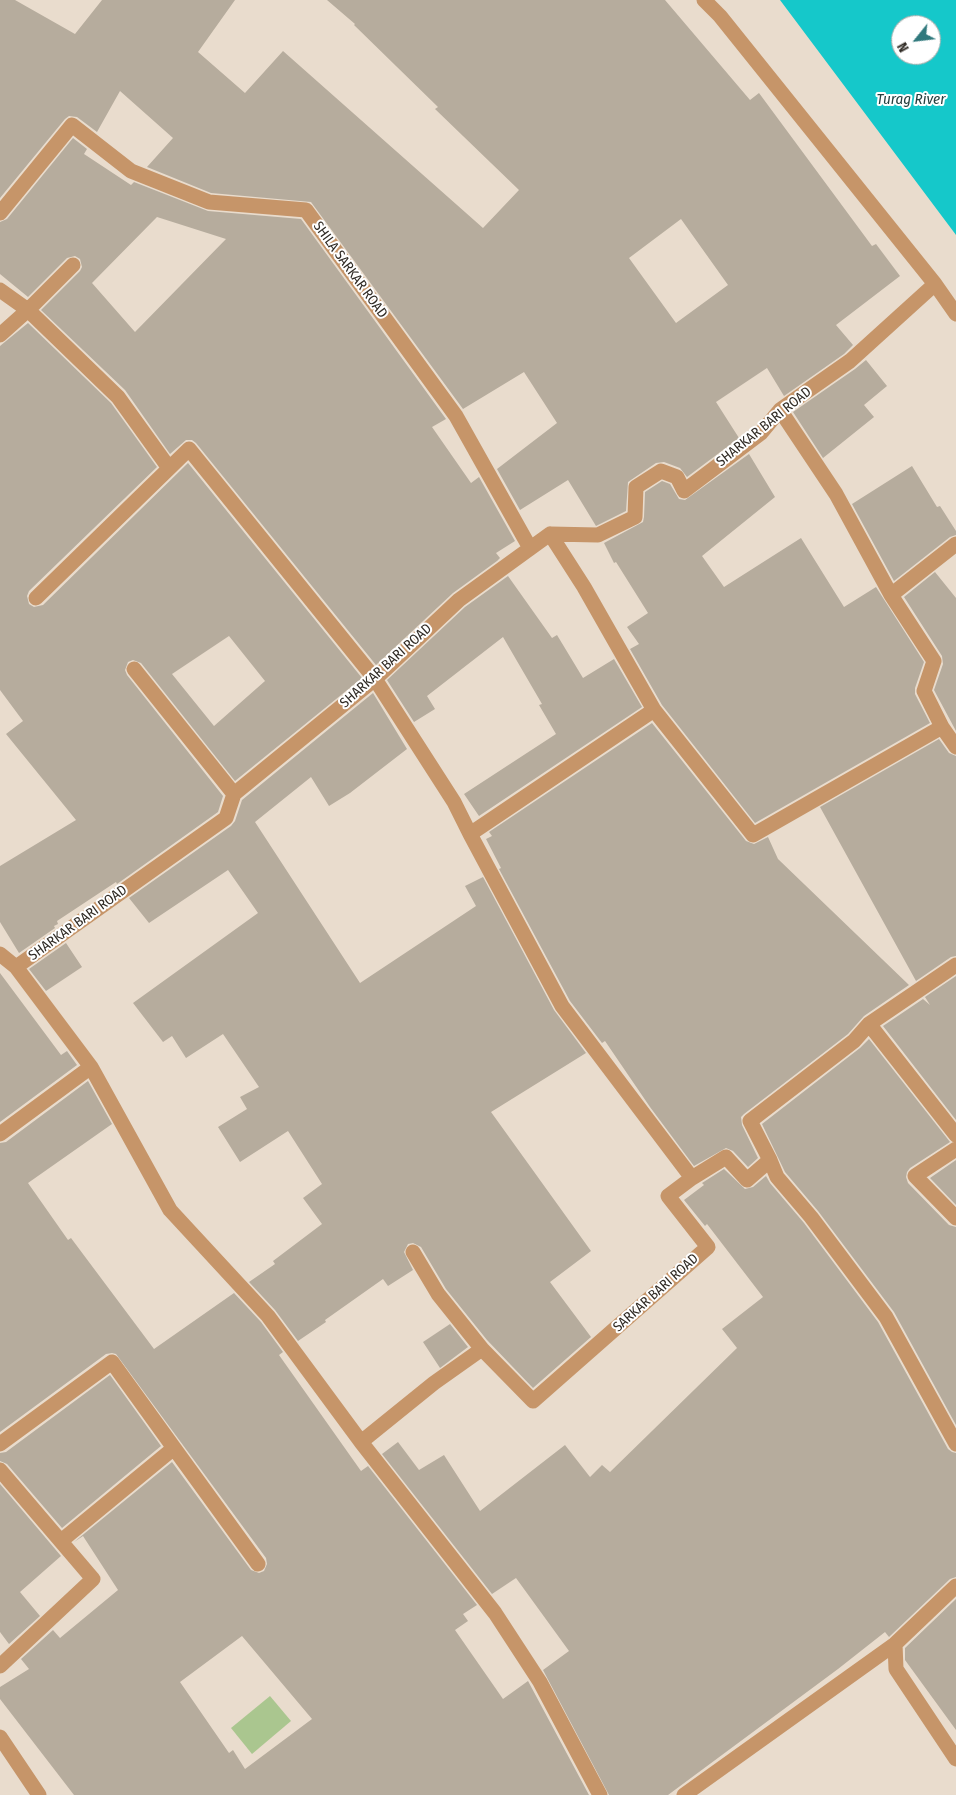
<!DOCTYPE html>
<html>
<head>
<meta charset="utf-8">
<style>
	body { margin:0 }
	#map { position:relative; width:956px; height:1795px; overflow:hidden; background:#e9dccd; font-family:"Fira Sans Condensed",sans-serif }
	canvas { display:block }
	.north { position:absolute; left:891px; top:15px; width:50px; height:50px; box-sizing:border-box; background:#fff; border:1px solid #acaaa8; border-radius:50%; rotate:241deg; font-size:14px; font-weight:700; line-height:20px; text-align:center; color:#302b25 }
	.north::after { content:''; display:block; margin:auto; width:18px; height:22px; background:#30797d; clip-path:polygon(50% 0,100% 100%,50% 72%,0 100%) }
</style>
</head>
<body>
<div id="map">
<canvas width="956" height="1795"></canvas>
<div class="north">N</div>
</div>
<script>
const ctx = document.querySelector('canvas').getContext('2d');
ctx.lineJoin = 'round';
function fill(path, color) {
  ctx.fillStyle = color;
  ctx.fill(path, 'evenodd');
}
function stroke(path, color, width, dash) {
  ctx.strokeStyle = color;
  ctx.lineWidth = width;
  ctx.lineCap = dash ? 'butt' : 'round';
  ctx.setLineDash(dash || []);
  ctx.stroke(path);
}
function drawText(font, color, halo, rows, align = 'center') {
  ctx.font = font + ' "Fira Sans Condensed",sans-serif';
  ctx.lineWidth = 4;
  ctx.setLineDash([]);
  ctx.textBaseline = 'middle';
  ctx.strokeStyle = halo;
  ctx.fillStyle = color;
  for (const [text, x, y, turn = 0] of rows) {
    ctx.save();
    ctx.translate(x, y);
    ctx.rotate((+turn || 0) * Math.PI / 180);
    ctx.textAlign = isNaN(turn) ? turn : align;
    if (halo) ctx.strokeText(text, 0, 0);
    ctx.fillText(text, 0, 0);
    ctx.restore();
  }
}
fill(new Path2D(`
	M270,1696l21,25 -39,33 -21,-26z`), '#aac68f');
fill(new Path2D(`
	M780,0h176v235zM901,25h30v30h-30z`), '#15c8ca');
fill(new Path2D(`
	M0,0h15l60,34 27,-34h133l-37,52 47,41 38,-42 200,177 36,-38 -84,-81 3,-2 -84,-82 1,-1 -28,-24h338l85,100 9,-7 113,153 4,-2 24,32 -64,49 17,20 -9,9 -60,42 -17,-28 -51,34 23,36 -52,39 -7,-9 -16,-6 -8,1 -28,19 -2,29 -30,15 -28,-46 -48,30 -23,-41 60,-46 -33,-51 -61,37 -152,-207 -100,-9 -64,-26 26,-29 -53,-47 -23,41 -20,-15 -8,-1 -4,3 -65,79zM681,219l47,66 -52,38 -47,-65z
	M73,138l14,11 -3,5 47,31 3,-3 74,29 93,8 145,200 -14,8 39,56 8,-6 36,64 -19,12 4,5 -3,3 -44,32 -77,72 -180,-222 -4,-3h-6l-16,14 -45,-64 -84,-80 39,-39 2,-4 -2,-8 -5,-3 -8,2 -39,39 -28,-23v-52l7,-3zM157,217l69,22 -91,93 -43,-49z
	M28,323l83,80 46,64 -128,124 -2,5 2,8 5,3 9,-2 145,-142 174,215 -127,103 -94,-118 -8,-3 -5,2 -3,8 2,5 96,121 -5,16 -101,72 -1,-2 -59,39 1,3 -4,2 1,2 -36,25 -19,-31v-56l76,-46 -70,-86 17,-13 -23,-31v-344zM229,636l36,45 -51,45 -42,-52z
	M866,360l21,26 -23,19 10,12 -51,41 -30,-46 62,-43z
	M749,454l26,43 -73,59 22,31 77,-49 43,69 32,-20 48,75 -9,26v6l15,29 -175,100 -93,-118 -32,-56 9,-5 -12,-17 21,-14 -32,-51 -2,1 -10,-20 39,-21 1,-5 1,-25 17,-11 8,3 9,15 6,1z
	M912,466l25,41 3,-1 16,25v4l-6,2 -56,44 -42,-77z
	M935,572l21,26v133l-22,-41 9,-26 -1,-8 -38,-59z
	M508,576l44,62 5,-3 26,43 31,-19 28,48 -163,109 -15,-22 92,-60 -17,-29 3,-1 -39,-67 -76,59 8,13 -21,13 -27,-42 78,-73z
	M373,693l34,56 -57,44 -21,13 -18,-29 -56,45 105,161 116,-77 -11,-20 18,-9 71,133 32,43 -95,59 100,139 -41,31 41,55 -58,51 -46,-48 -41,-51 -25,-42 -8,-4 -5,1 -4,8 9,18 -25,16 -5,-7 -58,41 1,2 -28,19 -23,-31 -26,-28 26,-18 -2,-3 49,-37 -19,-26 19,-14 -34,-53 -48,31 -22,-35 29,-18 -7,-12 19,-10 -36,-53 -37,24 -14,-22 -9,6 -30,-39 125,-90 -30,-43 -79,53 -20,-25 102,-72 4,-5 7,-21z
	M652,723l94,118 8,3 14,-7 10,22 131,126 -45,31 -16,18 -104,80 -3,3 1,8 16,33 -10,9 -15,-16 -7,-3 -32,18 -44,-59 -45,-66 -3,2 -32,-42 -71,-132 2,-1 -15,-29 6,-3 -3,-4z
	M939,739l10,14 7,3v200l-5,1 -35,24 -96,-174z
	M66,943l16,24 -36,24 -17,-22z
	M0,973l61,82 6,-4 10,14 -77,57z
	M956,976v144l-73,-94 40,-27 7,6 -5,-8z
	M869,1039l81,103 -40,26 -3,4 -1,5 2,6 41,42 7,2v198l-62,-113 -76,-101 -33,-39 -23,-48 98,-76z
	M88,1081l24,43 -84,59 40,57 3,-2 83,111 80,-56 27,29 22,30 -4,3 82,116 7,-5 109,139 -14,9 5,7 -13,9 48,69 25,-18 61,114h-515l-74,-96v-12l29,-18 -8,-10 32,-29 7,8 58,-48 -35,-54 -9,6 98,-80 79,108 8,3 5,-2 3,-7 -1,-6 -150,-204 -4,-1 -6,1 -106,78v-289l6,-1zM242,1636l70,83 -67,50 -12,-19 -4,3 -49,-71z
	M956,1160v45l-26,-27z
	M724,1169l21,20 8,-2 13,-11 4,7 34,40 74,99 70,127 4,3 4,1v124l-6,2 -61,58 -4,-5 -47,37 -170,126h-59l-66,-125 26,-19 -53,-73 -24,16 -110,-140 16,-12 21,28 25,-15 36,56 85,-66 25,32 12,-12 8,7 127,-124 -15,-19 41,-32 -56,-73 -2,2 -21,-26 20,-15 -2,-2z
	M450,1324l18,23 -28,21 -17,-26z
	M110,1375l51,71 -99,82 -55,-64 -7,-3v-8l6,-1z
	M0,1484l61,72 -41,36 20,24 -31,28 -9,-12z
	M956,1599v131l-51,-70v-12z`), '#b6ac9d');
stroke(new Path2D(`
	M704,0l16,16 215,268 21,30
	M0,213l72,-88 59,46 78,31 97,8 150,206 74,132
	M0,290l28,20 90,87 51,71
	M0,335l28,-25 45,-45
	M780,410l56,84 55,101 65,-51
	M550,534l34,53 70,123
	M36,598l153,-149 186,230 79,123 16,32 92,172 130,172
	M134,669l100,125
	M942,727l14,20
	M470,834l184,-124 99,125 189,-108 -18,-36 10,-30 -43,-66
	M0,954l16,13
	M869,1024l87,111
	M0,1134l91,-67
	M956,1149l-41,27 41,42
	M770,1160l7,17 34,40 75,100 70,127
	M413,1252l25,42 44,55
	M361,1442l73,-59 48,-34 51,52 175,-154 -40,-51 24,-18 34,-21 21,23 23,-20 -20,-39 104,-80 15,-17 87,-59
	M0,1444l112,-82 62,86
	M0,1470l93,109 -93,87
	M61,1541l113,-93 84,116
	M895,1644l1,25 60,90
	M0,1737l39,58
	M600,1795l-60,-113 -45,-69 -134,-171 -93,-126 -98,-106 -79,-143 -75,-100 210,-149 8,-24 141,-115 84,-79 91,-66 48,1 37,-18 1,-30 25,-16 16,6 7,14 77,-58 19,-23 70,-49 85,-77
	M684,1795l211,-151 61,-58`), '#c69569', 15);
drawText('14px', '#302b25', '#fff', [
	["SHILA SARKAR ROAD",350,270,54],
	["SHARKAR BARI ROAD",764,427,-39],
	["SHARKAR BARI ROAD",386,666,-42],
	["SHARKAR BARI ROAD",78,923,-36],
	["SARKAR BARI ROAD",656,1293,-42]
]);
drawText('italic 15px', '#264040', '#fff', [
	["Turag River",911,100]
]);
</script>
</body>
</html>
